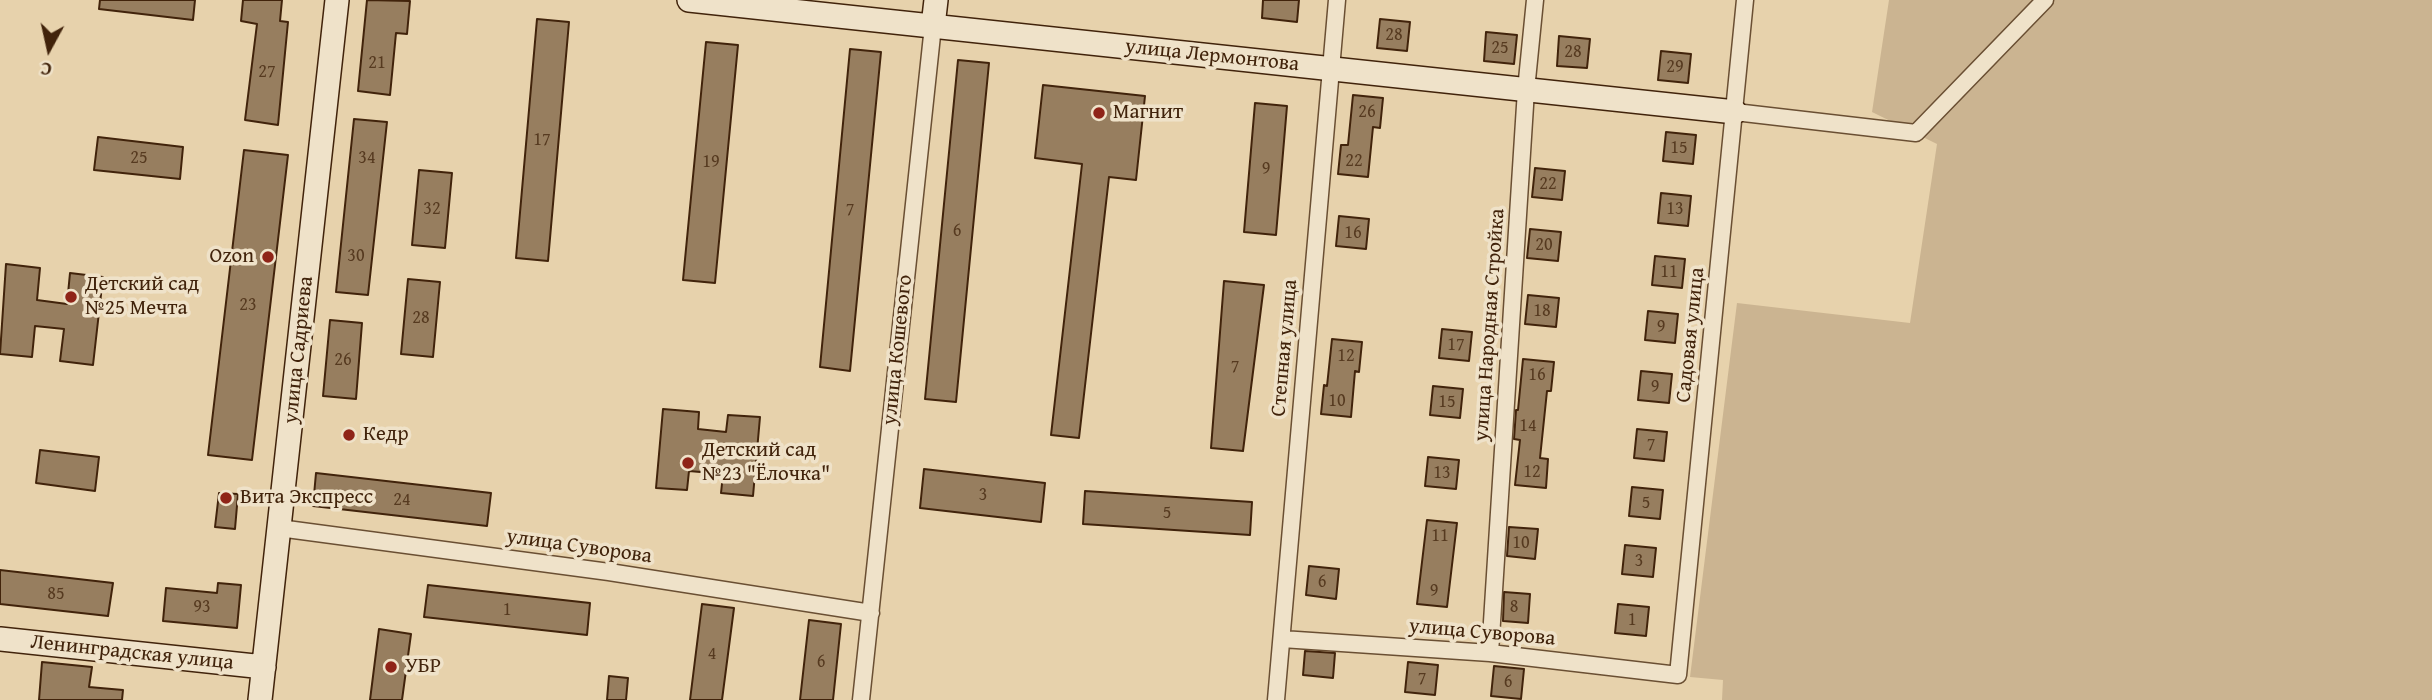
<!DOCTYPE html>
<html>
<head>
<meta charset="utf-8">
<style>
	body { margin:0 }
	#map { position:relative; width:2432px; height:700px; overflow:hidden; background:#e7d2ac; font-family:"Gentium Book Plus",serif }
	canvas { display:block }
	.north { position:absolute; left:14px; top:14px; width:70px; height:70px; -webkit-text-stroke:5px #efe2c9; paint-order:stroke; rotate:188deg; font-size:19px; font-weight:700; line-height:28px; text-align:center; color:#41230b }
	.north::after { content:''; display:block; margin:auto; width:24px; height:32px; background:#41230b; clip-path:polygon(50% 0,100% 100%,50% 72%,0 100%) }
</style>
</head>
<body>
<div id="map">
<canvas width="2432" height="700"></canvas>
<div class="north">С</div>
</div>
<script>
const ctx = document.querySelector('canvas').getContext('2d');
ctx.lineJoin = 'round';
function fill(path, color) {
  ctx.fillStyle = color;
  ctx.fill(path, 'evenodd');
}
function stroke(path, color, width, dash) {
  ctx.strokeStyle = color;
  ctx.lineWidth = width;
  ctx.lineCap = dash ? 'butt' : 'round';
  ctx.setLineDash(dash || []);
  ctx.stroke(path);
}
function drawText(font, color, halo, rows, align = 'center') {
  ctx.font = font + ' "Gentium Book Plus",serif';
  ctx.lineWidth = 7;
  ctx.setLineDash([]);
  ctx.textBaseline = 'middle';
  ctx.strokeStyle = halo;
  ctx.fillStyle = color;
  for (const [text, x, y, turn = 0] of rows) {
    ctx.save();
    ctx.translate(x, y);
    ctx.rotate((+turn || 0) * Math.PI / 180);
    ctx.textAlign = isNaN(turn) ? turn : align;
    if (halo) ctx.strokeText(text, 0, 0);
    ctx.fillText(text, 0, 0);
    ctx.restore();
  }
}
fill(new Path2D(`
	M1889,0h543v700h-710l1,-20 -33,-3 47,-374 173,20 27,-179 -65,-32z`), '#cbb491');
const building = new Path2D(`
	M100,0h95l-2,20 -94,-11z
	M243,0h39l-2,21 8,1 -10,103 -33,-5 12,-96 -16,-3z
	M367,0l43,1 -3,33 -11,-1 -6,62 -32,-4z
	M1263,0h36l-2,22 -35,-4z
	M537,19l32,3 -21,239 -32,-3z
	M1380,19l30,3 -3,29 -30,-3z
	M1486,32l31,3 -3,29 -30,-3z
	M1559,36l31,3 -3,29 -30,-2z
	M706,42l32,3 -23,238 -32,-3z
	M850,49l31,3 -31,319 -30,-4z
	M1661,51l30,3 -3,29 -30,-3z
	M958,60l31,3 -33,339 -31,-3z
	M1043,85l102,11 -9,84 -27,-3 -30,261 -28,-3 31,-271 -47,-6z
	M1353,95l30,3 -3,30 -7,-1 -5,50 -30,-3 3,-29h7z
	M1255,103l32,3 -11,129 -32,-3z
	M354,119l33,3 -19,173 -32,-3z
	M1666,132l30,3 -3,29 -30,-3z
	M98,137l85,10 -3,32 -86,-9z
	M244,150l44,5 -36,305 -44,-5z
	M1535,168l30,3 -3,29 -30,-3z
	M419,170l33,3 -7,75 -33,-3z
	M1661,193l30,3 -3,30 -30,-3z
	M1339,216l30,3 -3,30 -30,-3z
	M1530,229l31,3 -3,29 -31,-3z
	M1655,256l30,3 -3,29 -30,-3z
	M6,264l34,4 -3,32 30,4 3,-31 33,4 -10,88 -33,-4 4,-32 -29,-3 -3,31 -32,-3z
	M408,279l32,3 -7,75 -32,-3z
	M1224,281l40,4 -21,166 -32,-3z
	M1528,295l31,3 -3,29 -31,-3z
	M1648,311l30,3 -3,29 -30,-3z
	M330,320l32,3 -6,76 -33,-3z
	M1442,329l30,3 -3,29 -30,-3z
	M1332,339l30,3 -3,30 -4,-1 -4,46 -30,-3 3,-29 3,1z
	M1523,359l31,3 -3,29h-4l-7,67 8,1 -2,29 -31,-3 5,-45 -6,-1 2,-29h2z
	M1641,371l31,3 -3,29 -31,-3z
	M1433,386l30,3 -3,29 -30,-3z
	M663,409l36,3 -1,17 28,3 2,-17 32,2 -7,79 -32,-3 2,-19 -34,-3 -2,19 -31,-2z
	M1637,429l30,3 -3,29 -30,-3z
	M40,450l59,7 -4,34 -59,-8z
	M1428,457l31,3 -3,29 -31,-3z
	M924,469l121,14 -4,39 -121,-14z
	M316,473l175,20 -4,33 -174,-20z
	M1632,487l31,3 -3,29 -31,-3z
	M1085,491l167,11 -2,33 -167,-11z
	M219,493l19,1 -3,35 -20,-2z
	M1427,520l30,3 -10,84 -30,-3z
	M1509,527l29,2 -3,30 -28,-3z
	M1625,545l31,3 -3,29 -31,-3z
	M1309,566l30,3 -3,30 -30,-4z
	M0,570l113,13 -5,33 -108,-12z
	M218,583l23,2 -4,43 -74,-7 3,-33 51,5z
	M428,585l162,18 -3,32 -163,-18z
	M1504,592l26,2 -2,29 -25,-2z
	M702,604l32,4 -12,92h-32z
	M1618,604l31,3 -3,29 -31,-3z
	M809,620l32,4 -8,76h-33z
	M379,629l32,5 -9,66h-32z
	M1305,651l30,2 -2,25 -30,-3z
	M42,662l50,5 -3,20 34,3 -1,10h-83z
	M1408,662l30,3 -3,30 -30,-3z
	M1494,666l30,3 -3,30 -30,-3z
	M609,676l19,2 -2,22h-19z`);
fill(building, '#977e5f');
stroke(building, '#41230b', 2);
const street = new Path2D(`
	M1735,112l181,21 129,-133
	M279,528l330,44 262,41
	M1282,639l208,14 188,22 67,-675
	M1490,653l36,-563 9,-90
	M861,700l72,-674
	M1276,700l61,-700`);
const secondary = new Path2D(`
	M689,0l1046,112
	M933,26l3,-26
	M0,639l264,28
	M260,700l77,-700`);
stroke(street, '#6a4f33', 19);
stroke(secondary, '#41230b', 26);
stroke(street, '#efe2c9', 16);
stroke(secondary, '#efe2c9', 23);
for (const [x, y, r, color] of [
	[1099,113,7,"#8f2418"],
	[268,257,7,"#8f2418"],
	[71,297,7,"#8f2418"],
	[349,435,7,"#8f2418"],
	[688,463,7,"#8f2418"],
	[226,498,7,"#8f2418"],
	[391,667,7,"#8f2418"]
]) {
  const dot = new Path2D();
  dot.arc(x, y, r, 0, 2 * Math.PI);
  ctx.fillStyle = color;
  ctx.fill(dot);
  stroke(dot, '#efe2c9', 2.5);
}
drawText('18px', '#563a20', null, [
	["28",1394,35],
	["25",1500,48],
	["28",1573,52],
	["21",377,63],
	["29",1675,67],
	["27",267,72],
	["26",1367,112],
	["17",542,140],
	["15",1679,148],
	["25",139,158],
	["34",367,158],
	["22",1354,161],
	["19",711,162],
	["9",1266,169],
	["22",1548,184],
	["32",432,209],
	["13",1675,209],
	["7",850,210],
	["6",957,231],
	["16",1353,233],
	["20",1544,245],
	["30",356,256],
	["11",1669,272],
	["23",248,305],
	["18",1542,311],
	["28",421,318],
	["9",1661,327],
	["17",1456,345],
	["12",1346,356],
	["26",343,360],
	["7",1235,367],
	["16",1537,375],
	["9",1655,387],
	["10",1337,401],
	["15",1447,402],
	["14",1528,426],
	["7",1651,445],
	["12",1532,472],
	["13",1442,473],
	["3",983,495],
	["24",402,500],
	["5",1646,503],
	["5",1167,513],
	["11",1440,536],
	["10",1521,543],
	["3",1639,561],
	["6",1322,582],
	["9",1434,591],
	["85",56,594],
	["93",202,607],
	["8",1514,607],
	["1",507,610],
	["1",1632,620],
	["4",712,654],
	["6",821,662],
	["7",1422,679],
	["6",1508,682]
]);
drawText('21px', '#41230b', '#efe2c9', [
	["улица Лермонтова",1212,56,6],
	["улица Народная Стройка",1490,325,-86],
	["Садовая улица",1691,335,-84],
	["Степная улица",1285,348,-85],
	["улица Садриева",299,350,-84],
	["улица Кошевого",898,350,-84],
	["улица Суворова",579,547,8],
	["улица Суворова",1482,633,5],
	["Ленинградская улица",132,653,6]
]);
drawText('21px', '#41230b', '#efe2c9', [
	["Магнит",1113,113],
	["Ozon",254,257,"right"],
	["Детский сад",85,285],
	["№25 Мечта",85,309],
	["Кедр",363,435],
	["Детский сад",702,451],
	["№23 \"Ёлочка\"",702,475],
	["Вита Экспресс",240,498],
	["УБР",405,667]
], 'left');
</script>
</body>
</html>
